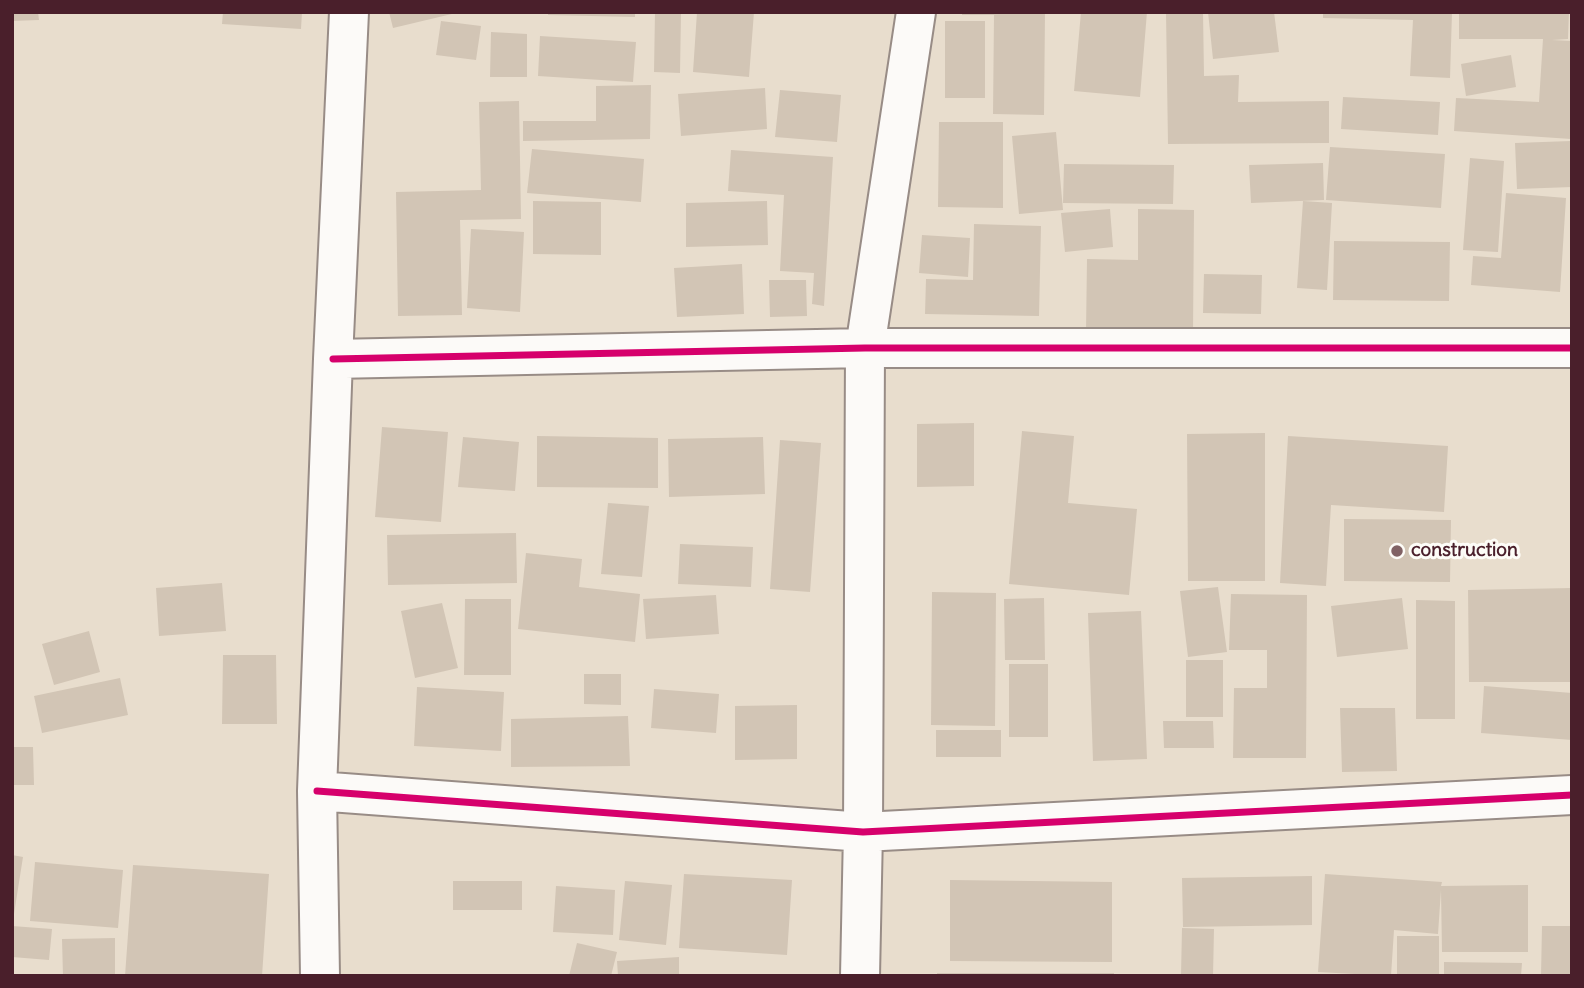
<!DOCTYPE html>
<html>
<head>
<meta charset="utf-8">
<style>
	body { margin:0 }
	#map { position:relative; width:1584px; height:988px; overflow:hidden; background:#e8ddcd; font-family:Delius,sans-serif }
	canvas { display:block }
	.frame { position:absolute; inset:0; border:14px solid #4a1f2b; pointer-events:none }
</style>
</head>
<body>
<div id="map">
<canvas width="1584" height="988"></canvas>
<div class="frame"></div>
</div>
<script>
const ctx = document.querySelector('canvas').getContext('2d');
ctx.lineJoin = 'round';
function fill(path, color) {
  ctx.fillStyle = color;
  ctx.fill(path, 'evenodd');
}
function stroke(path, color, width, dash) {
  ctx.strokeStyle = color;
  ctx.lineWidth = width;
  ctx.lineCap = dash ? 'butt' : 'round';
  ctx.setLineDash(dash || []);
  ctx.stroke(path);
}
function drawText(font, color, halo, rows, align = 'center') {
  ctx.font = font + ' Delius,sans-serif';
  ctx.lineWidth = 6;
  ctx.setLineDash([]);
  ctx.textBaseline = 'middle';
  ctx.strokeStyle = halo;
  ctx.fillStyle = color;
  for (const [text, x, y, turn = 0] of rows) {
    ctx.save();
    ctx.translate(x, y);
    ctx.rotate((+turn || 0) * Math.PI / 180);
    ctx.textAlign = isNaN(turn) ? turn : align;
    if (halo) ctx.strokeText(text, 0, 0);
    ctx.fillText(text, 0, 0);
    ctx.restore();
  }
}
fill(new Path2D(`
	M12,12h26l1,8 -27,1z
	M223,12h79l-1,17 -79,-5z
	M389,12h67v1l-63,15z
	M548,12h87v5l-87,-2z
	M655,12h26l-1,61 -26,-1z
	M697,12h57l-5,65 -56,-5z
	M962,12h83l-1,103 -51,-1 1,-99h-32z
	M1081,12h66l-7,85 -66,-6z
	M1166,12h37l1,64 35,-1 -1,27 91,-1v42l-161,1z
	M1208,12h66l5,40 -66,7z
	M1323,12h129l-2,66 -40,-2 3,-56 -90,-2z
	M1459,12h110l-1,27 -16,1 20,1 -1,98 -117,-8 2,-33 83,4 4,-63h-84z
	M441,21l40,5 -5,34 -40,-5z
	M945,21h40v77h-40z
	M491,32l36,2v43h-37z
	M540,36l96,6 -3,40 -95,-6z
	M1511,55l5,32 -50,9 -5,-32z
	M651,85l-1,54 -127,2v-20h73v-35z
	M765,88l2,41 -86,7 -3,-42z
	M780,90l61,5 -4,47 -62,-5z
	M1343,97l97,5 -2,33 -97,-6z
	M519,101l2,118 -61,1 2,95 -64,1 -2,-124 85,-2 -2,-88z
	M939,122h64v86l-65,-1z
	M1056,132l7,78 -44,4 -7,-78z
	M1571,141l1,46 -55,2 -2,-46z
	M1330,147l115,7 -4,54 -115,-8z
	M532,149l112,10 -3,43 -114,-9z
	M731,150l102,7 -9,149 -12,-2 2,-31 -34,-2 4,-76 -56,-4z
	M1470,158l34,3 -6,91 -35,-2z
	M1323,163l1,37 -73,3 -2,-38z
	M1064,164l110,1 -1,39 -110,-1z
	M1506,193l60,5 -6,94 -89,-7 2,-29 28,2z
	M533,201l68,1v53l-68,-1z
	M767,201l1,44 -82,2v-44z
	M1303,201l29,2 -5,87 -30,-2z
	M1110,209l3,38 -48,5 -4,-39z
	M1138,209l56,1 -1,123 -107,-1 1,-73 51,1z
	M974,224l67,2 -2,90 -114,-2 1,-35 47,1z
	M471,229l53,3 -4,80 -53,-4z
	M922,235l48,3 -2,39 -49,-4z
	M1334,241l116,1 -1,59 -116,-1z
	M742,264l2,50 -67,3 -3,-49z
	M1204,274l58,1 -1,39 -58,-1z
	M769,280h37l1,36 -37,1z
	M974,423v63l-57,1v-63z
	M382,427l66,5 -7,90 -66,-5z
	M1022,431l52,5 -6,67 69,6 -8,86 -120,-11z
	M1265,433v148h-77l-1,-147z
	M537,436l121,2v50l-121,-1z
	M1288,436l160,10 -4,66 -113,-7 -5,81 -46,-3z
	M463,437l56,5 -4,49 -57,-4z
	M763,437l2,57 -96,3 -1,-58z
	M780,440l41,3 -11,149 -40,-3z
	M608,503l41,3 -7,71 -41,-3z
	M1344,519l107,1 -1,62 -106,-1z
	M516,533l1,50 -129,2 -1,-50z
	M680,544l73,3 -2,40 -73,-3z
	M526,553l56,6 -3,28 61,7 -5,48 -117,-13z
	M222,583l4,48 -67,5 -3,-48z
	M1218,587l9,65 -39,5 -8,-66z
	M1572,588v94h-103l-1,-92z
	M932,592l64,1 -1,133 -64,-1z
	M1231,594l76,1 -1,163h-73l1,-70h33v-38h-38z
	M716,595l3,39 -73,5 -3,-40z
	M1044,598l1,62h-40l-1,-61z
	M1402,598l6,51 -71,8 -6,-51z
	M465,599h46v76h-47z
	M1416,600l39,1v118h-39z
	M442,603l16,65 -43,10 -14,-67z
	M1141,611l6,148 -54,2 -5,-148z
	M89,631l11,41 -46,13 -12,-41z
	M223,655h53l1,69h-55z
	M1186,660h37v57h-37z
	M1009,664h39v73h-39z
	M584,674h37v31l-37,-1z
	M120,678l8,37 -86,18 -8,-37z
	M1484,686l88,7v47l-91,-7z
	M417,687l87,5 -3,59 -87,-5z
	M654,689l65,5 -3,39 -65,-5z
	M797,705v54l-62,1v-54z
	M1340,708h55l2,63 -55,1z
	M628,716l2,50 -119,1v-48z
	M1163,721h50l1,27h-50z
	M936,730h65v27h-65z
	M12,747h21l1,38h-22z
	M12,855l11,2 -9,57 -2,-1z
	M35,862l88,8 -5,58 -88,-7z
	M133,865l136,9 -7,102h-137z
	M684,874l108,6 -5,75 -108,-7z
	M1325,874l117,8 -1,4 87,-1v67h-86l-1,-62 -3,44 -44,-4 -3,46 -73,-4z
	M1312,876v49l-129,2 -1,-49z
	M950,880l162,2v80l-162,-1z
	M453,881h69v29h-69z
	M625,881l47,4 -6,60 -47,-5z
	M556,886l59,4 -2,45 -60,-3z
	M12,926l40,3 -3,31 -37,-3z
	M1542,926h30v50h-31z
	M1182,928l32,1 -1,47h-32z
	M1397,936h42v40h-42z
	M115,938v38h-52l-1,-37z
	M577,943l40,9 -6,24h-42z
	M679,957v19h-61l-1,-15z
	M1444,962l78,1 -1,13h-77z
	M937,973h177v3h-177z`), '#d2c5b5');
const minor = new Path2D(`
	M333,359l532,-11h707
	M317,791l546,41 709,-37
	M320,976l-3,-185 16,-432 16,-347
	M860,976l3,-144 2,-484 51,-336`);
stroke(minor, '#988c86', 42);
stroke(minor, '#fcfaf8', 38);
stroke(new Path2D(`
	M333,359l532,-11h707
	M317,791l546,41 709,-37`), '#d6006c', 7);
for (const [x, y, r, color] of [
	[1397,551,7,"#816264"]
]) {
  const dot = new Path2D();
  dot.arc(x, y, r, 0, 2 * Math.PI);
  ctx.fillStyle = color;
  ctx.fill(dot);
  stroke(dot, '#fdfcf7', 2.5);
}
drawText('bold 19px', '#4a1f2b', '#fdfcf7', [
	["construction",1411,551]
], 'left');
</script>
</body>
</html>
